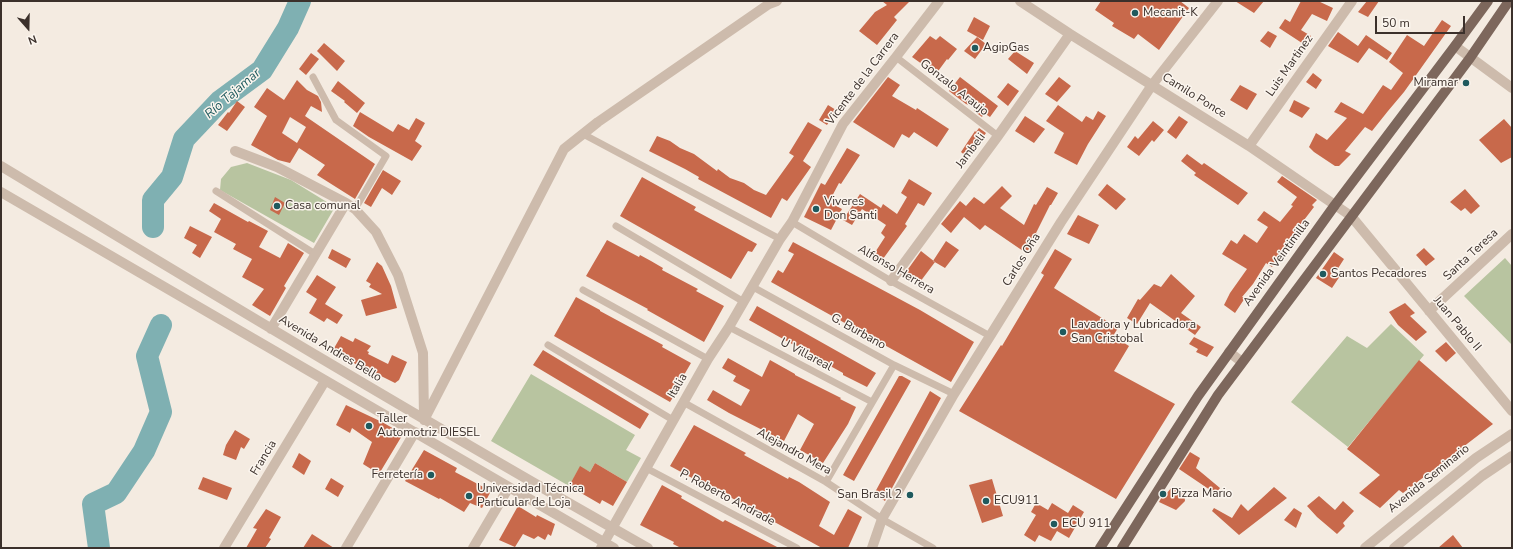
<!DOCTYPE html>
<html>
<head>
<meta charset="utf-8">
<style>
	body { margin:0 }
	#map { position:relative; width:1513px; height:549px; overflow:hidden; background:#f4ebe1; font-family:"Nunito Sans",sans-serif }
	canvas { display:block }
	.frame { position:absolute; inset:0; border:2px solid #3b302b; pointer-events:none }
	.north { position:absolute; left:8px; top:8px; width:40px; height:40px; -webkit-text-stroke:3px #fbf5ee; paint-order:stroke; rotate:160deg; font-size:11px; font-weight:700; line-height:16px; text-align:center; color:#3b302b }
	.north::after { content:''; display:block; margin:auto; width:14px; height:18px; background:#3b302b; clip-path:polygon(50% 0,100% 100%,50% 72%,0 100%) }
	.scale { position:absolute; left:1375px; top:16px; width:90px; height:18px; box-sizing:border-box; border:2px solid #3b302b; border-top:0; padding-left:5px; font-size:12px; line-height:14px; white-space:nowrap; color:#3b302b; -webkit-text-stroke:3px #fbf5ee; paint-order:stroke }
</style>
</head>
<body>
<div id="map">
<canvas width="1513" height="549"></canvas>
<div class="frame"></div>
<div class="north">N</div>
<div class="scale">50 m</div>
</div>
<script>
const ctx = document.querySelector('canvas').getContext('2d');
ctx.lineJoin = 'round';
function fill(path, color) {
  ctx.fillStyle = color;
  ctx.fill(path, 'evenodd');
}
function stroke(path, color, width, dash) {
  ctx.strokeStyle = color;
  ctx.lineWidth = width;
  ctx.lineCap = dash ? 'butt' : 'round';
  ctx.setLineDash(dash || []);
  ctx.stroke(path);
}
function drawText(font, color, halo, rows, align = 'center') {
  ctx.font = font + ' "Nunito Sans",sans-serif';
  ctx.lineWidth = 3;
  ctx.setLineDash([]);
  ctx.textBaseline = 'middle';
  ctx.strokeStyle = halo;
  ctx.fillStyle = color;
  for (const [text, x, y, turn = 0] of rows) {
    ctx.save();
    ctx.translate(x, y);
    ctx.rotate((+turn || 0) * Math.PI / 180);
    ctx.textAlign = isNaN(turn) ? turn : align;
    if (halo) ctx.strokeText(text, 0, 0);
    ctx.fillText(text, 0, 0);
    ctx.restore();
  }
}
fill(new Path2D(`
	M247,163l44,17 44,27 -21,36 -94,-53 1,-11 10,-12z
	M1505,258l7,8v79l-48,-49z
	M1391,324l33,31 -76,92 -57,-45 56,-66 20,12z
	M531,374l104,61 -9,15 15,8 -14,24 -32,-19 -5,9 -10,-5 -11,19 -78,-45z`), '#b8c4a0');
stroke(new Path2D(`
	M153,227v-27l19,-23 12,-38 36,-38 42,-31 26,-42 12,-27
	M99,548l-6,-44 23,-11 28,-42 17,-39 -14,-56 14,-31`), '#7fb0b2', 22);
fill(new Path2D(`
	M882,1h28l-16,16 3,3 -20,25 -18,-14 16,-19 12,-7z
	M1101,1h79l9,7 -30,42 -21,-16 -4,5 -22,-13 2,-3 -19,-13z
	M1235,1h29l-10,12z
	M1301,1h17l15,7 -6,13 -15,-7 -11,16 10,6 -6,9 -26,-17 6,-9 5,3z
	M1367,1h12l-11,16 -10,-5z
	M974,17l16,9 -7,14 -16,-9z
	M1442,20l9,6 -47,66 -16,19 -16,20 -7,-4 -20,24 6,3 -12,12h-4l-21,-14 -5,-5 7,-14 11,7 20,-22 -13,-6 7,-10 22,12 20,-29 8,5 12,-17 -14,-11 18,-27 17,11z
	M1268,31l9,5 -7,12 -10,-7z
	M1338,32l20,14 8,-11 26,18 -5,7 -18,-12 -11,15 -30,-17z
	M930,36l6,4 4,-4 17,13 -9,11 -1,-1 -11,15 -24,-17z
	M977,37l9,7 -11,15 -11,-8z
	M324,43l21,18 -8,10 -20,-20z
	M1015,51l19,12 -7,11 -19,-15z
	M311,53l8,6 -13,16 -7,-6z
	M1313,73l9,7 -6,9 -10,-7z
	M888,77l12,8 -8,11 24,14 1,-2 32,21 -12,18 -23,-15 -5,6 -7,-4 -8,14 -41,-26z
	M960,77l38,29 -8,11 -6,-4 -2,4 -8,-6 2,-3 -10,-4 -17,-13z
	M1059,77l12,9 -14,16 -12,-8z
	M297,80l10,10 11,6 3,6 1,10 -11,-6 -6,10 70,48 -20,35 -38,-24 8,-10 -26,-17 -9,15 -12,-3 -27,-15 16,-29 -13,-9 13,-19 17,12zM290,117l16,10 -9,16 -15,-10z
	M338,81l27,22 -8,10 -13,-11 1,-1 -14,-10z
	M1008,83l11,8 -11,15 -11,-9z
	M1240,85l17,9 -10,16 -17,-10z
	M1294,100l16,8 -8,10 -13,-7z
	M237,101l8,6 -18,24 -9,-6 10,-13 1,1z
	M828,105l8,5 -9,15 -8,-5z
	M1058,105l24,17 4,-6 7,4 5,-9 8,5 -18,28 -11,21 -23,-12 10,-20 -18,-12z
	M360,112l33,20 5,-8 11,6 7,-12 9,5 -10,18 7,5 -10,15 -43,-24 -16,-11z
	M1025,116l20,13 -11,14 -19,-12z
	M1179,116l9,6 -12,17 -9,-7z
	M1504,119l8,9v29l-11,6 -22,-23z
	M1153,121l11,9 -10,12 -2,-2 -13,16 -12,-9 8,-11 3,3z
	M808,122l14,8 -19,31 8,6 -24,34 -5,-3 -11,20 -73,-39 1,-2 -14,-8 -36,-18 8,-15 13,5 10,7 14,6 23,17 1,-2 12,9 14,5 10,7 12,5 28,-39 -5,-3z
	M979,128l7,5 -18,25 -7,-6 14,-21 1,1z
	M847,148l13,7 -19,29 -2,-1 -10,19 13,7 -11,21 -27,-13 17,-34 4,2z
	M1187,154l15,11 2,-2 44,30 -10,12 -44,-30 2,-2 -15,-12z
	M383,170l18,11 -9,14 -10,-7 -11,19 -7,-4z
	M1282,176l35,24 -5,5 2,2 -33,43 1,1 -10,16 -6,-4 -13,21 -11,13 3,1 -10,15 -11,-8 6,-12 17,-24 -25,-15 9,-14 6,4 7,-10 13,9 11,-16 -11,-7 7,-9 16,11 13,-16 -2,-1 6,-8 -20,-15z
	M642,177l54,30 -2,3 63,34 -5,8 -4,-1 -17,28 -111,-63z
	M909,179l23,14 -8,13 -6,-3 -13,21 2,2 -27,37 -8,-6 13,-20 -4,-4 5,-8 -24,-16 -10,16 -9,-5 17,-26 21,14 2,-4 14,10 10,-17 -6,-4z
	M1107,184l19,15 -10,11 -18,-15z
	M1002,186l10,10 -12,12 24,17 10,-21 2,1 11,-18 11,6 -7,12h-1l-14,28 3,2 -13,18 -41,-28 -5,5 -16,-13 -13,16 -10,-9 19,-23 6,5 8,-9 10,7z
	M1465,189l15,17 -9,8 -6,-6 -4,3 -11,-9z
	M275,197l10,6 -6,12 -9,-5z
	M214,203l34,19 1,-1 19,10 -9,16 21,11 8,-15 16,10 -20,33 2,2 -16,28 -18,-11 12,-16 -22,-12 10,-18 -19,-10 3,-5 -22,-12 7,-13 -12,-8z
	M1078,215l21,10 -10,19 -22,-10z
	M190,226l22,11 -12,21 -8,-5 5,-8 -13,-7z
	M607,240l32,17 1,-2 11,6 12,7 -1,2 36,19 -2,2 28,15 -20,36 -57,-32 1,-1 -62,-33z
	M946,241l13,9 -14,18 -12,-7z
	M793,242l127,68 54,32 -23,40 -180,-100 7,-12 5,3 11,-19 -6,-3z
	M1424,248l11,11 -9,7 -10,-11z
	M332,249l19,10 -5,9 -18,-10z
	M1055,249l17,10 -18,29 64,40 -5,8 16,10 -15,25 61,33 -59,95 -157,-88 42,-66 1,1 42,-71 -3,-2z
	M921,251l14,11 -15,20 -14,-10z
	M1334,252l10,7 -9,14 5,3 -8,12 -16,-10z
	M377,262l5,4 9,20 6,22 -31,8 -5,-16 21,-6 -13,-7 2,-3 -5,-3z
	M1171,274l24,22 -14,17 20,14 -6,8 -45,-32 -13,21 -10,-6 11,-19 2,1 14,-16 7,3z
	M317,275l19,12 -11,17 18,11 -6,9 -10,-6 -3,4 -15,-9 8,-14 -11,-7z
	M576,297l24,13v1l63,34 -1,2 29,16 -14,24 2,1 -9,14 -116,-66z
	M1405,303l10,10 -5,3 17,16 -11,9 -18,-16 -9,-13z
	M757,306l119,67 -9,14 -24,-12v-2l-31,-17 1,-2 -10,-6 -11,-4 -43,-24z
	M341,336l12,6 2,-4 16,8 -4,5 2,1 -1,2 20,10 4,-9 15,7 -8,18 -4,3 -36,-18 -1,1 -8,-6 -1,-2 -16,-8z
	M1194,337l20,10 -7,10 -11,-5 2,-3 -9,-5z
	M1446,342l10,11 -10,9 -11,-11z
	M543,350l106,64 -9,15 -107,-64z
	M728,358l34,19 8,-17 25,14v1l46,23 -1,1 16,8 -8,17 -25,39 -23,-13 14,-26 -16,-10 -14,27 -55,-28 -22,-13 6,-10 28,16 9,-16 -17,-9 3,-5 -14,-8z
	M1419,360l74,64 -90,69 -4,-3 -19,18 -21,-15 21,-18 -33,-26z
	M899,376h3l9,5 -57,100 -11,-6z
	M930,391l11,7 -56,103 -11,-7z
	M346,405l36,17 21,12 -24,40 -16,-10 9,-22 -20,-14 -2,5 -14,-8z
	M694,425l52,28 -2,2 44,24 1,-2 10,5 31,20 -11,24 15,9 14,-26 14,8 -14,31h-26l-64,-35 -28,-16 1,-1 -38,-20 -1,2 -22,-12z
	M235,430l15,9 -6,10 -3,-2 -5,13 -13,-5 3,-10z
	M424,450l33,18 -2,4 36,19 -9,17 -12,-5 -6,9 -24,-14 -1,1 -34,-18z
	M1190,452l10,6 -4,10 24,20 -4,6 -37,-25z
	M299,453l12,8 -7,14 -12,-8z
	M595,463l32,19 -14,24 -11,-6 -2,4 -31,-18 11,-20 10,6z
	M203,477l29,11 -5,12 -29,-11z
	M331,478l13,8 -6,11 -13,-8z
	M992,479l11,37 -21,7 -13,-38z
	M662,485l20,11 -1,2 42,24 2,-2 54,28h-98l-8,-4 1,-2 -34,-17z
	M1172,487l12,6 1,8 -9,9 -17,-8 5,-9 2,1z
	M1274,487l13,11 -48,37 -27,-24 2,-3 18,10 9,-14 7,7z
	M1319,496l16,14 8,-9 11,10 -11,12 2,3 -8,8 -20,-17 -10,-11z
	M1036,503l12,7 4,-7 16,10 5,-8 11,7 -15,26 -12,-7 -6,10 -12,-6 -4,7 -11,-7 12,-20 -5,-3z
	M518,506l18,11 1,-2 18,9 -4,12 -3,-2 -3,6 -7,-4 -4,3 -11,-5 -8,13 -16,-7z
	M1294,508l8,5 -6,15 -12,-8z
	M266,509l15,8 -12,21 2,1 -6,9h-19l11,-19 -4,-1z
	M312,534l22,14h-31z
	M1453,535l10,13h-25z`), '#c8694b');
stroke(new Path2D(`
	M896,57l102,79
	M313,77l23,43 50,36 -31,53
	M583,134l197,105
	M216,191l99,63
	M792,222l99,59 99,55
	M616,226l128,76
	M753,287l141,78 60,29
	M583,290l125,69
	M729,327l143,75
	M548,345l125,75
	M683,402l143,80 56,37 51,29
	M646,468l151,80
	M826,482l68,-117`), '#cdbbac', 7);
stroke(new Path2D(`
	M1020,1l50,33 179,112 102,70 161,195
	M1455,46l57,42
	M1249,146l103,-145
	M235,151l42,16 69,36 9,6 21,23 22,43 25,78 1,65
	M1,166c215,130 429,259 647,382
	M1,192l613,356
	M891,281l107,-145 72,-102
	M1429,311l83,-77
	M271,329l75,-126
	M1229,352l13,10
	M424,420l140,-271 34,-27 171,-118 8,-3
	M224,548l101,-167
	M346,548l69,-116
	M473,548l36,-61
	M601,548l107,-189 21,-32 51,-88 12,-17 51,-98 53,-67 43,-56
	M872,548l10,-29 72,-125 107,-172 91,-137 66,-84
	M1365,548l111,-90 36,-24
	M1394,548l88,-72 30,-20`), '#cdbbac', 10);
stroke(new Path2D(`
	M1100,548l98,-152 137,-191 120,-159 33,-45
	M1122,548l96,-153 252,-337 39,-57`), '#7d675c', 10);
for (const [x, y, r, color] of [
	[1135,13,4,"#1f5a5e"],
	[975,48,4,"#1f5a5e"],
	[1466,83,4,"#1f5a5e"],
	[277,206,4,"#1f5a5e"],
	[816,209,4,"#1f5a5e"],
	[1323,274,4,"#1f5a5e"],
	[1063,332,4,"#1f5a5e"],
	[369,426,4,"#1f5a5e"],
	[431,475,4,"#1f5a5e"],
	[1163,494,4,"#1f5a5e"],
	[910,495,4,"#1f5a5e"],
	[469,496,4,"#1f5a5e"],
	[986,501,4,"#1f5a5e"],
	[1054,524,4,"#1f5a5e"]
]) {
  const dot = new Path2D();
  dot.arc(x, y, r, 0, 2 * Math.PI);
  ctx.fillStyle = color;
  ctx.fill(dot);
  stroke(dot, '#fbf5ee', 1.5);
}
drawText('12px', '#3b302b', '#fbf5ee', [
	["Mecanit-K",1143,13],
	["AgipGas",983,48],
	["Miramar",1458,83,"right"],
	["Viveres",824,202],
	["Don Santi",824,216],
	["Casa comunal",285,206],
	["Santos Pecadores",1331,274],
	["Lavadora y Lubricadora",1071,325],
	["San Cristobal",1071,339],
	["Taller",377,419],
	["Automotriz DIESEL",377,433],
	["Ferretería",423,475,"right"],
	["Universidad Técnica",477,489],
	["Particular de Loja",477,503],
	["Pizza Mario",1171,494],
	["San Brasil 2",902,495,"right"],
	["ECU911",994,501],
	["ECU 911",1062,524]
], 'left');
drawText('12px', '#3b302b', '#fbf5ee', [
	["Luis Martinez",1290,66,-55],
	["Vicente de la Carrera",863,79,-53],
	["Gonzalo Araujo",954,88,38],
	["Camilo Ponce",1194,96,32],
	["Jambeli",971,151,-53],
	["Santa Teresa",1471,255,-43],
	["Carlos Oña",1022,260,-58],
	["Avenida Veintimilla",1277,263,-54],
	["Alfonso Herrera",896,270,30],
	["Juan Pablo II",1457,324,50],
	["G. Burbano",858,332,29],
	["Avenida Andres Bello",330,349,31],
	["U Villareal",806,355,28],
	["Italia",678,386,-60],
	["Alejandro Mera",794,452,29],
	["Francia",264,458,-59],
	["Avenida Seminario",1429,479,-39],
	["P. Roberto Andrade",727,498,28]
]);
drawText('italic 13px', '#1f5a5e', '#fbf5ee', [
	["Río Tajamar",233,94,-41]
]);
</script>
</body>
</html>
